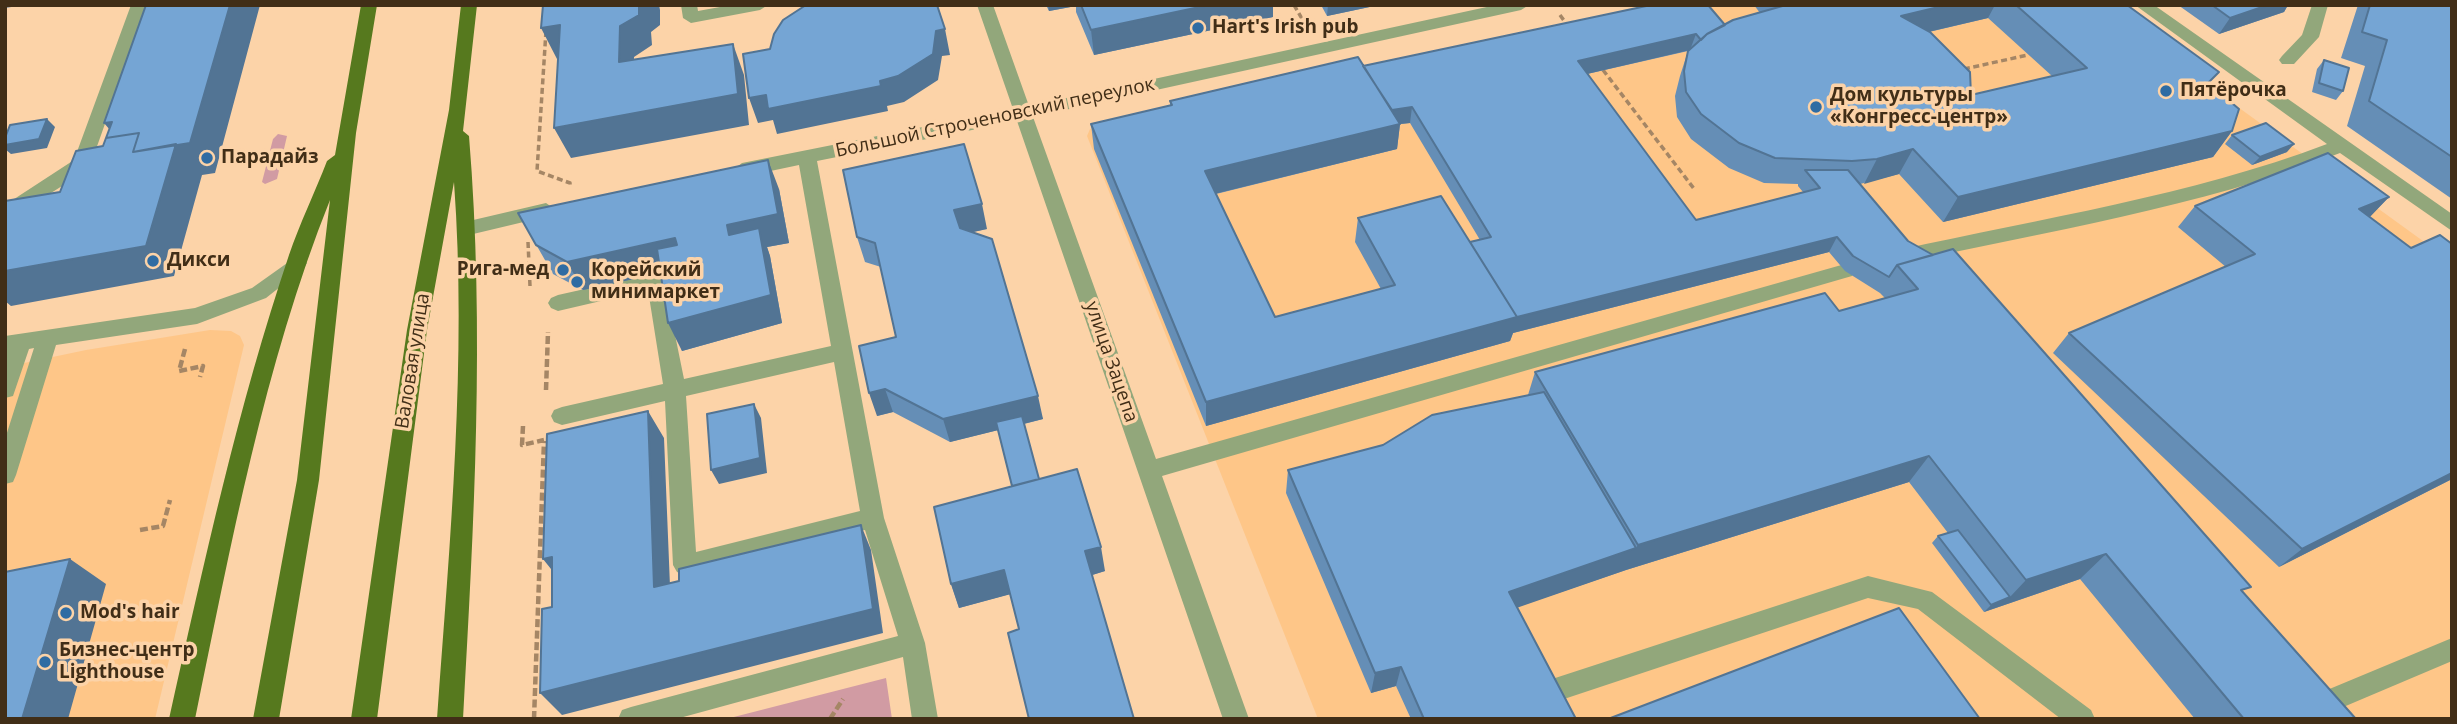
<!DOCTYPE html>
<html>
<head>
<meta charset="utf-8">
<style>
	body { margin:0 }
	#map { position:relative; width:2457px; height:724px; overflow:hidden; background:#fcd3a8; font-family:"Open Sans",sans-serif }
	canvas { display:block }
	.frame { position:absolute; inset:0; border:7px solid #412e17; pointer-events:none }
</style>
</head>
<body>
<div id="map">
<canvas width="2457" height="724"></canvas>
<div class="frame"></div>
</div>
<script>
const ctx = document.querySelector('canvas').getContext('2d');
ctx.lineJoin = 'round';
function fill(path, color) {
  ctx.fillStyle = color;
  ctx.fill(path, 'evenodd');
}
function stroke(path, color, width, dash) {
  ctx.strokeStyle = color;
  ctx.lineWidth = width;
  ctx.lineCap = dash ? 'butt' : 'round';
  ctx.setLineDash(dash || []);
  ctx.stroke(path);
}
function drawText(font, color, halo, rows, align = 'center') {
  ctx.font = font + ' "Open Sans",sans-serif';
  ctx.lineWidth = 7;
  ctx.setLineDash([]);
  ctx.textBaseline = 'middle';
  ctx.strokeStyle = halo;
  ctx.fillStyle = color;
  for (const [text, x, y, turn = 0] of rows) {
    ctx.save();
    ctx.translate(x, y);
    ctx.rotate((+turn || 0) * Math.PI / 180);
    ctx.textAlign = isNaN(turn) ? turn : align;
    if (halo) ctx.strokeText(text, 0, 0);
    ctx.fillText(text, 0, 0);
    ctx.restore();
  }
}
fill(new Path2D(`
	M1663,5h434l355,257v457h-1134l-231,-583 3,-7z
	M210,330l21,1 9,5 4,9 -89,374h-150v-352l81,-17z`), '#fec688');
fill(new Path2D(`
	M278,134l9,2 -10,43 -12,5 -3,-2 11,-43z
	M886,678l6,41h-166z`), '#d19ba3');
stroke(new Path2D(`
	M1294,5l11,19
	M1560,15l8,11
	M546,31l-9,140 33,12v5
	M1964,69l64,-14
	M1603,70l92,120
	M528,242l2,44`), '#a58665', 3.5, [6, 3.5]);
stroke(new Path2D(`
	M185,349l-6,22 24,-5 -3,11
	M546,390l2,-58
	M523,426l-1,19 22,-5
	M140,530l23,-4 7,-26
	M534,719l10,-278
	M830,719l13,-20`), '#a58665', 4.5, [8, 3.5]);
fill(new Path2D(`
	M131,5h16l-58,164 -84,53v-17l69,-45z
	M681,5h16l1,6 33,-6h37l-8,5 -69,13 -8,-5z
	M977,5h16l36,101 467,-101h33l-8,5 -488,107 123,342 689,-195 7,2 3,5 -3,5 -7,2 -683,198 87,243h-26l-206,-598 -200,40 67,357 41,125 13,76h-26l-9,-62 -227,62h-58l4,-9 9,-3 267,-71 -33,-106 -180,45 -8,-3 -4,-7 -8,-164 -103,24 -8,-3 -3,-6 3,-6 8,-3 101,-23 -15,-94 -90,21 -7,-3 -3,-5 3,-5 7,-3 98,-22 7,3 21,103 147,-33 -32,-181 -57,12 -9,-7 9,-7 271,-54zM834,362l26,149 -164,41 -10,-156z
	M2135,5h19l298,209v17l-112,-78c-142,55 -293,78 -441,111l-7,-2 -3,-5 3,-5 7,-2c143,-32 291,-54 428,-106z
	M2312,5h16l-9,32 -25,27h-12l-3,-4 3,-4 20,-21z
	M546,203l10,7 -3,5 -84,20 -10,-7 10,-7z
	M297,256l7,2 3,5 -3,5 -38,30 -69,26 -141,21 -40,130 -3,7 -8,2v-45l29,-91 -5,1 -16,47 -8,2v-62l190,-28 57,-20z
	M1868,576l64,16 159,118 4,9h-34l-143,-110 -50,-11 -322,107 -9,-4 -4,-8 4,-8 9,-4z
	M2452,638v23l-137,58 -12,-3 -4,-8 4,-8z`), '#92a77b');
fill(new Path2D(`
	M361,5h16l-21,128 -37,347 -40,239h-26l44,-239 33,-280c-66,165 -99,345 -135,519h-26c35,-156 69,-313 120,-464 11,-32 26,-63 38,-94l8,-6z
	M461,5h16l-14,126 6,5c16,195 5,388 -6,583h-26c13,-179 30,-359 17,-537l-27,148 -50,389h-26l56,-389 42,-220z`), '#56791e');
fill(new Path2D(`
	M1046,5h227v12l-179,38 -18,-43v-6l-27,5z
	M1321,5h58l-52,11z
	M1754,5h373l83,80 22,46 -19,26 -270,65 -44,-48 -39,10 48,57 335,351 113,127h-161l-115,-140 -96,33 -52,-69 6,-7 10,-3 -39,-51 -283,88 -109,37 59,112h-165l-15,-33 -25,7 -85,-200 2,-23 95,-25 145,-50 7,-23 304,-61 46,-13 -5,-5 -35,-22 -16,-19 -316,81 -3,8 -304,85 -112,-277 -3,-25 79,-18v-5l193,-35 362,-41 35,-12zM1988,18l64,58 -81,19 -42,-63zM1688,51l-8,25 -5,20 2,21 14,22 38,29 35,15 34,1v2l5,6 -107,28 -109,-146zM1410,123l70,117 -10,2 -112,-24 -3,24 26,47 -106,28 -59,-123 181,-45 3,-25z
	M2178,5h110l-4,7 -65,22z
	M2358,5h94v194l-105,-73 18,-60 -24,-8z
	M2324,60l19,31 -7,9 -24,-8 5,-23z
	M2232,135l55,17 -35,13 -27,-21z
	M779,189l10,54 -22,4 3,9 12,67 -100,28 -22,-78 -77,17 -30,-16 -35,-61z
	M2389,197l-20,20 42,31 41,-4v235l-173,88 -226,-214 16,-20 157,-66 -48,-40 17,-21z
	M987,229l-15,3 71,187 -19,5 15,55 66,92 -13,4 -73,54 -9,-35 -51,14 -8,-24 61,-98 -14,-56 -48,12 -57,-30 -16,4 19,-79 -15,-70 -16,-5 -8,-25z`), '#658eb6');
fill(new Path2D(`
	M5,5h19l-19,3z
	M230,5h30l-45,168 -13,2 -28,101 -163,30 -6,-5v-30l111,-134 -12,-14 8,-1z
	M639,5h20l1,5v15l-9,7 1,13 -18,12 -1,36 -14,-31 1,-36z
	M1048,5h27l1,1 -27,5z
	M1209,5h64v12l-179,38 -3,-25z
	M1328,5h51l-52,11z
	M1947,5h48l-7,13 -99,23 12,-25z
	M2268,5h20l-4,7 -65,22 11,-16z
	M560,25l15,31 -18,3 -16,-31z
	M945,29l5,26 -8,1 -4,24 -34,22 -17,4 1,5 -111,23 -4,-14 -15,3 -9,-25 17,-3 114,-14 56,-50z
	M1696,34l-6,16 -116,27 4,-16z
	M733,44l11,31 5,50 -178,33 -17,-30z
	M1412,107l-2,16 -10,1 -3,25 -191,47 -1,-25 182,-60z
	M47,119l8,8 -8,21 -36,6 -6,-5v-4z
	M2232,131l-19,26 -270,65 15,-25z
	M2294,144l-7,8 -35,13 8,-8z
	M1913,149l-14,25 -35,10 13,-25z
	M768,160l11,29 10,54 -22,4 3,9 12,67 -100,28 -14,-28 61,-88 -2,-10z
	M2389,197l-20,21 -10,-9z
	M982,204l5,25 -27,6 -6,-25z
	M1837,237l-8,15 -316,81 -3,8 -304,85v-24l311,-85z
	M675,238l14,29 -106,23 -16,-28z
	M885,389l8,23 -16,4 -8,-23z
	M1038,396l5,23 -93,23 -7,-23z
	M754,404l7,14 6,55 -48,11 -8,-14z
	M648,411l16,27 7,173 -17,-24z
	M1929,456l-20,26 -283,88 -124,43 7,-21 127,-44 2,-3z
	M2452,473v6l-173,88 23,-18z
	M861,525l10,25 12,83 -321,82 -22,-22z
	M1101,547l4,24 -16,5 -4,-25z
	M2106,554l-26,25 -96,33 7,-7 19,-8 16,-17z
	M552,557l11,27 -20,-25z
	M70,559l36,25 -38,135h-46z
	M1004,570l7,24 -52,14 -8,-24z
	M1401,667l-5,19 -25,7 4,-20z`), '#527494');
const building = new Path2D(`
	M146,5h84l-40,138 -57,9 6,-19 -33,5 6,-16 -8,1z
	M543,5h96v10l-19,11 -1,36 114,-18 5,50 -184,34 6,-103 -19,3z
	M806,5h131l8,24 -9,2 -3,23 -35,22 -18,5 1,5 -113,23 -2,-14 -17,3 -6,-44 27,-5 4,-15 9,-14z
	M1081,5h128l-118,25z
	M1651,5h57l17,20 -18,9 -6,6 -5,-6 -118,27 118,159 124,-32 -15,-18h43l60,71 25,14 -36,10 -8,12 -36,-21 -16,-19 -320,80 -47,-75 21,-5 -79,-130 -20,3 -29,-44z
	M1786,5h161l-46,11 29,16 40,40 1,23 116,-27 -71,-63h111l92,67 -11,11 31,26 -7,22 -274,66 -45,-48 -36,10 -25,2 -77,-3 -36,-15 -38,-29 -15,-22 -2,-21 4,-20 19,-17 26,-14z
	M2212,5h56l-38,13z
	M2370,5h82v152l-83,-56 18,-61 -25,-8z
	M1358,57l42,67 -195,47 70,146 120,-32 -37,-67 83,-22 76,121 -311,85 -115,-278 81,-19 -2,-4z
	M2324,60l25,8 -6,23 -24,-8z
	M47,119l-8,20 -34,6v-7l5,-13z
	M2266,123l28,21 -34,13 -28,-22z
	M139,133l-6,19 43,-8 -30,102 -141,25v-70l55,-9 16,-41 27,-5 3,-8z
	M964,144l18,60 -28,6 6,18 32,11 46,157 -95,23 -58,-30 -16,4 -10,-47 37,-9 -21,-94 -18,-6 -14,-67z
	M2328,153l61,44 -30,12 52,39 29,-13 12,9v229l-150,76 -233,-216 186,-79 -60,-48z
	M768,160l10,54 -51,11 2,10 30,-7 12,67 -103,28 -11,-74 20,-4 -2,-7 -108,24 -31,-17 -18,-32z
	M1953,249l298,338 -10,3 115,129h-112l-138,-165 -80,26 -97,-124 -291,89 -103,-173 290,-79 14,18 79,-22 -21,-24z
	M1544,392l92,156 -127,44 67,127h-152l-23,-52 -26,6 -87,-203 95,-25 49,-30z
	M754,404l6,54 -49,12 -4,-56z
	M648,411l6,176 25,-6v-12l182,-44 12,84 -333,84 2,-84 10,-2v-50l-9,2 4,-125z
	M1022,416l17,63 -27,7 -16,-64z
	M1077,469l24,78 -16,4 49,168h-105l-21,-86 11,-4 -15,-59 -53,14 -17,-77z
	M1958,530l52,67 -19,8 -53,-69z
	M70,559l-48,160h-17v-147z
	M1899,608l81,111h-372z`);
fill(building, '#75a5d4');
stroke(building, '#527494', 2);
for (const [x, y, r, color] of [
	[1198,28,7,"#2f6ca3"],
	[2166,91,7,"#2f6ca3"],
	[1816,107,7,"#2f6ca3"],
	[207,158,7,"#2f6ca3"],
	[153,261,7,"#2f6ca3"],
	[563,270,7,"#2f6ca3"],
	[577,282,7,"#2f6ca3"],
	[66,613,7,"#2f6ca3"],
	[45,662,7,"#2f6ca3"]
]) {
  const dot = new Path2D();
  dot.arc(x, y, r, 0, 2 * Math.PI);
  ctx.fillStyle = color;
  ctx.fill(dot);
  stroke(dot, '#fcd3a8', 2.5);
}
drawText('bold 19px', '#412e17', '#fcd3a8', [
	["Hart's Irish pub",1212,28],
	["Пятёрочка",2180,91],
	["Дом культуры",1830,96],
	["«Конгресс-центр»",1830,118],
	["Парадайз",221,158],
	["Дикси",167,261],
	["Рига-мед",549,270,"right"],
	["Корейский",591,271],
	["минимаркет",591,293],
	["Mod's hair",80,613],
	["Бизнес-центр",59,651],
	["Lighthouse",59,673]
], 'left');
drawText('19px', '#412e17', '#fcd3a8', [
	["Большой Строченовский переулок",995,118,-12],
	["Валовая улица",413,361,-81],
	["улица Зацепа",1111,362,71]
]);
</script>
</body>
</html>
